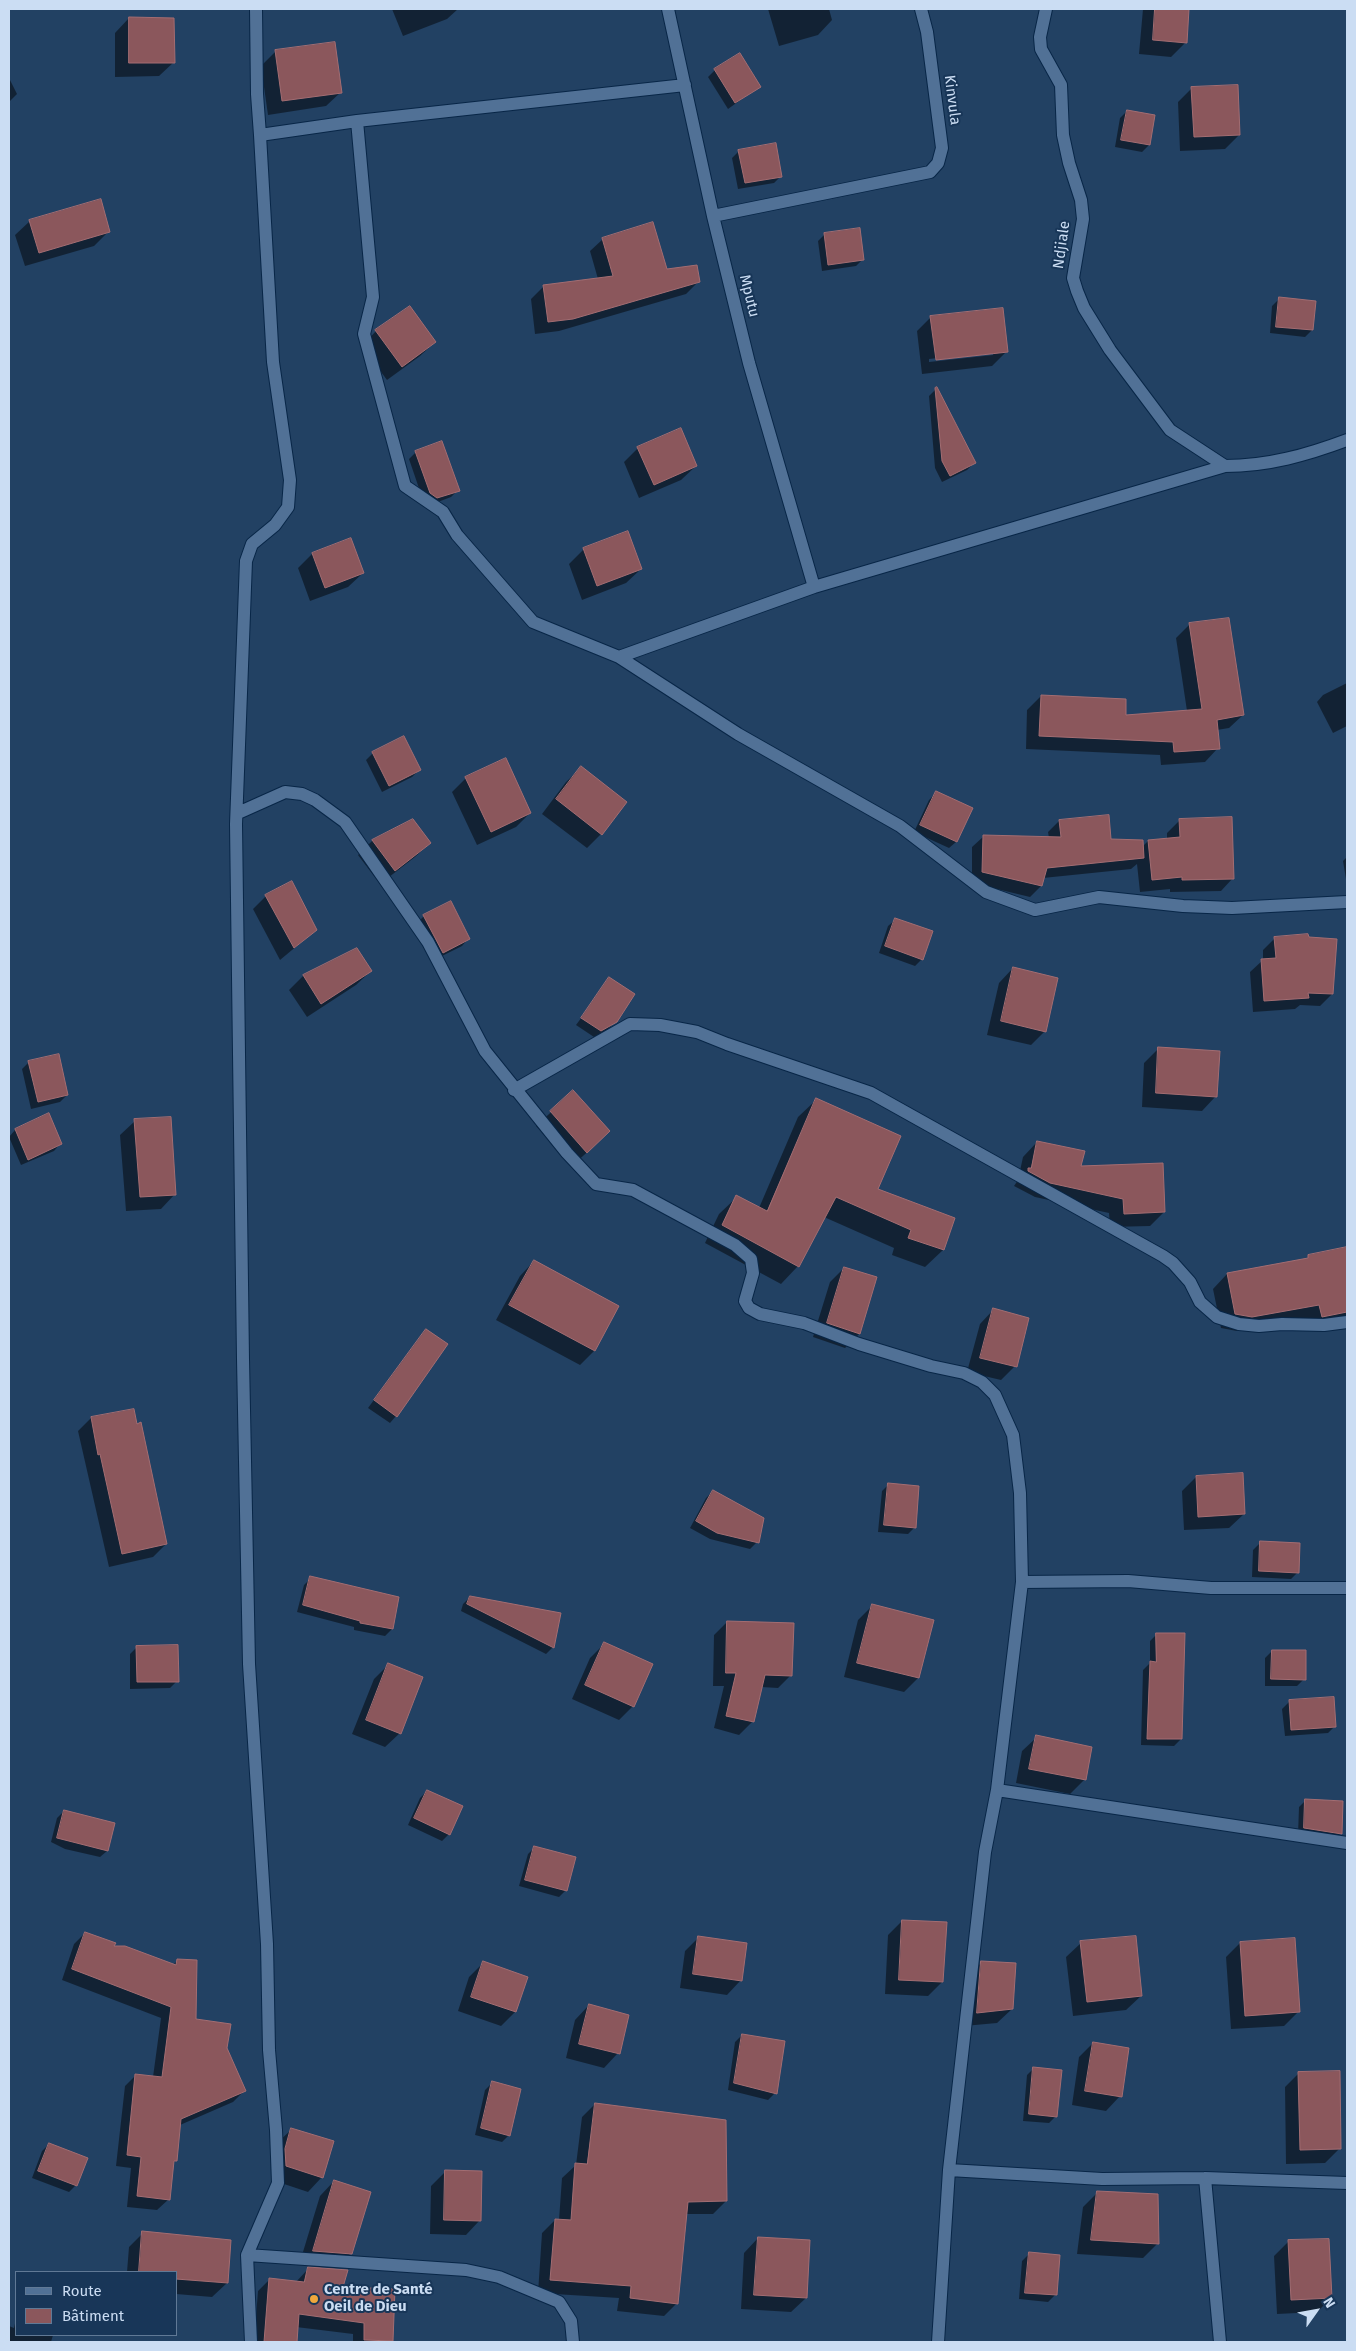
<!DOCTYPE html>
<html>
<head>
<meta charset="utf-8">
<style>
	body { margin:0 }
	#map { position:relative; width:1356px; height:2351px; overflow:hidden; background:#224163; font-family:"Fira Sans",sans-serif }
	canvas { display:block }
	.frame { position:absolute; inset:0; border:10px solid #cbddf3; pointer-events:none }
	.legend { position:absolute; left:15px; top:2271px; width:162px; height:65px; box-sizing:border-box; background:#183658; border:1px solid #607996; margin:0; padding:6px 9px; list-style:none; font-size:15px; color:#cbddf3 }
	.legend li { display:flex; align-items:center; gap:10px; height:25px }
	.legend b { width:25px; border:1px solid #607996 }
	.north { position:absolute; left:1291px; top:2286px; width:50px; height:50px; -webkit-text-stroke:4px #183658; paint-order:stroke; rotate:58deg; font-size:14px; font-weight:700; line-height:20px; text-align:center; color:#cbddf3 }
	.north::after { content:''; display:block; margin:auto; width:18px; height:22px; background:#cbddf3; clip-path:polygon(50% 0,100% 100%,50% 72%,0 100%) }
</style>
</head>
<body>
<div id="map">
<canvas width="1356" height="2351"></canvas>
<div class="frame"></div>
<ul class="legend">
<li><b style="height:6px;background:#517196"></b>Route</li>
<li><b style="height:14px;background:#8b575c"></b>Bâtiment</li>
</ul>
<div class="north">N</div>
</div>
<script>
const ctx = document.querySelector('canvas').getContext('2d');
ctx.lineJoin = 'round';
function fill(path, color) {
  ctx.fillStyle = color;
  ctx.fill(path, 'evenodd');
}
function stroke(path, color, width, dash) {
  ctx.strokeStyle = color;
  ctx.lineWidth = width;
  ctx.lineCap = dash ? 'butt' : 'round';
  ctx.setLineDash(dash || []);
  ctx.stroke(path);
}
function drawText(font, color, halo, rows, align = 'center') {
  ctx.font = font + ' "Fira Sans",sans-serif';
  ctx.lineWidth = 4;
  ctx.setLineDash([]);
  ctx.textBaseline = 'middle';
  ctx.strokeStyle = halo;
  ctx.fillStyle = color;
  for (const [text, x, y, turn = 0] of rows) {
    ctx.save();
    ctx.translate(x, y);
    ctx.rotate((+turn || 0) * Math.PI / 180);
    ctx.textAlign = isNaN(turn) ? turn : align;
    if (halo) ctx.strokeText(text, 0, 0);
    ctx.fillText(text, 0, 0);
    ctx.restore();
  }
}
fill(new Path2D(`
	M392,9h66l-11,10 -44,17z
	M768,9h61l3,11 -14,15 -39,11z
	M1143,9h45l-3,34 -14,14 -32,-3z
	M129,18l45,44 -15,14 -44,1v-44z
	M276,51l65,41 -15,14 -58,9 -7,-49z
	M715,70l45,16 -32,23 -20,-32z
	M9,78l8,16 -8,8z
	M1192,88l47,47 -14,14 -45,2 -2,-49z
	M1127,111l22,34 -7,7 -27,-5 5,-29z
	M739,151l42,25 -7,7 -36,6 -6,-31z
	M30,221l79,10 -15,15 -69,20 -10,-31z
	M825,234l38,25 -7,7 -34,5 -4,-30z
	M603,239l63,31 33,11 -13,13 -127,37 -24,3 -4,-35 13,-13 54,-7 -8,-28z
	M1279,299l33,31 -7,7 -35,-4 2,-27z
	M931,317l76,34 -15,15 -70,8 -5,-43zM993,352v3l-64,7v-3z
	M376,331l59,11 -15,14 -33,24 -25,-34z
	M936,389l38,74 -7,7 -25,12 -7,-14 -6,-72z
	M638,448l58,18 -15,14 -42,18 -15,-36z
	M416,452l42,38 -7,7 -21,8 -7,-5 -14,-41z
	M627,533l14,36 -15,14 -44,17 -13,-36 14,-14z
	M350,540l13,33 -15,14 -38,14 -12,-33 14,-14z
	M1228,619l15,96 -14,13 -12,2 1,18 -13,14 -44,3 -1,-10 -134,-6 1,-39 14,-14 83,20 63,-5 -11,-73 13,-13z
	M1347,683v43l-14,7 -16,-31 6,-7z
	M373,753l46,17 -7,7 -30,15 -16,-32z
	M581,768l20,66 -14,14 -45,-34 24,-32z
	M466,778l64,35 -14,14 -39,18 -25,-53z
	M936,793l35,16 -15,33 -7,6 -35,-16 15,-32z
	M1180,820l53,58 -12,13 -51,1v-3l-30,3 -3,-28 -6,5 -88,9 -2,8 -11,11 -58,-14v-36l12,-11 65,2 -1,-6 11,-11 51,19 32,7 6,-6 19,-2v-6z
	M413,821l17,22 -15,14 -35,27 -22,-29 14,-14z
	M1347,857v28l-4,-24z
	M266,896l50,34 -36,30 -27,-51z
	M424,916l44,23 -6,7 -26,13 -19,-36z
	M895,920l27,39 -7,7 -36,-13 9,-27z
	M1275,938l57,56 -12,12 -20,-1 -5,4 -42,3 -3,-40 13,-12v-10z
	M357,949l14,22 -15,14 -49,32 -18,-27 14,-14z
	M1013,968l32,63 -14,14 -44,-10 12,-52z
	M610,979l6,42 -8,8 -14,8 -18,-12z
	M1158,1049l58,47 -14,15 -60,-4 2,-44z
	M29,1062l38,33 -7,7 -29,7 -9,-40z
	M573,1092l22,53 -23,21 -36,-40z
	M816,1100l60,89 78,29 -11,32 -18,17 -33,-12 2,-7 -70,-31 -26,49 -17,18 -76,-41 14,-29 18,-17 22,11 39,-91z
	M135,1121l40,73 -14,15 -35,2 -6,-76z
	M15,1130l45,14 -6,7 -33,14 -12,-28z
	M1037,1142l43,25 84,45 -14,14 -40,1 -1,-14 -74,-16 -21,-11 4,-6 5,-23z
	M1347,1248v75l-39,8 -3,-13 -68,13 -16,-3 -8,-39 14,-15 78,-14 3,-3z
	M534,1261l84,46 -24,44 -14,14 -84,-45 24,-44z
	M844,1268l32,10 -17,56 -14,14 -32,-11 17,-55z
	M994,1309l21,57 -14,14 -34,-8 13,-48z
	M426,1330l-30,86 -6,7 -22,-15z
	M133,1411l33,133 -13,13 -44,10 -31,-136 13,-13z
	M1196,1477l48,37 -15,14 -45,2 -2,-39z
	M889,1484l26,43 -7,7 -30,-2 4,-41z
	M713,1491l44,51 -7,7 -40,-10 -20,-11 16,-30z
	M1260,1543l38,29 -7,7 -39,-2 1,-27z
	M311,1578l86,20 -5,31 -7,7 -31,-6v-3l-57,-15 7,-27z
	M470,1597l83,50 -7,7 -85,-43 2,-7z
	M872,1606l46,72 -14,14 -60,-15 14,-57z
	M727,1622l64,53 -13,13 -17,-1 -9,35 -13,13 -25,-7 10,-42h-11l1,-51z
	M1157,1634l24,105 -7,7 -33,-1 2,-75 7,-7v-22z
	M604,1644l29,62 -14,14 -47,-21 18,-41z
	M137,1647l40,34 -7,7 -40,1v-35z
	M1272,1651l32,28 -7,7h-32v-28z
	M389,1664l11,69 -15,14 -33,-13 22,-55z
	M1289,1702l46,24 -7,7 -43,3 -3,-27z
	M1037,1737l48,42 -15,15 -54,-11 6,-32z
	M427,1791l22,43 -7,7 -34,-16 12,-27z
	M1306,1800l35,33 -7,7 -36,-5 1,-28z
	M64,1811l43,40 -7,6 -35,-8 -14,-7 6,-24z
	M535,1847l31,43 -7,7 -40,-11 9,-32z
	M902,1921l40,61 -14,14 -43,-2 3,-59z
	M85,1933l27,14 61,18 5,-5 17,60 31,28 18,43 -11,11 -53,23 -4,35 -3,4 -4,35 -12,11 -30,-3 4,-39 -15,-2 9,-80 11,-11 17,2 8,-59 -99,-38 12,-36z
	M699,1937l42,43 -14,15 -47,-7 5,-37z
	M1081,1943l60,53 -15,14 -53,6 -7,-59z
	M1240,1943l59,68 -15,15 -53,3 -5,-72z
	M483,1963l43,15 -11,34 -14,14 -43,-15 11,-34z
	M981,1963l31,46 -15,14 -33,3 3,-49z
	M589,2005l29,48 -14,15 -38,-10 9,-38z
	M742,2035l33,58 -7,7 -40,-10 7,-48z
	M1093,2043l27,53 -14,15 -34,-6 7,-48z
	M1034,2068l22,48 -7,7 -26,-2 4,-46z
	M1299,2073l41,75 -15,15 -39,1 -1,-77z
	M492,2083l17,52 -7,7 -27,-7 10,-45z
	M595,2104l131,97 -13,13h-28l-8,89 -13,13 -47,-5 2,-13 -81,-5 4,-60 13,-13h4l3,-42 14,-13 6,-48z
	M292,2129l30,48 -14,15 -36,-12 5,-37z
	M49,2144l27,41 -7,7 -37,-14 10,-27z
	M445,2172l35,48 -14,15 -36,-1 1,-48z
	M334,2181l17,72 -14,15 -38,-3 21,-69z
	M1098,2192l60,51 -15,15 -66,-4 6,-47z
	M143,2233l84,50 -15,14 -36,-3v-22h-49l2,-25z
	M758,2238l48,60 -15,14 -50,-3 3,-56z
	M1288,2242l43,56 -14,14 -40,2 -3,-58z
	M1029,2254l26,41 -7,7 -29,-3 3,-38z
	M308,2269l33,19 51,52 -2,2h-37v-8l-57,-7 -1,15h-41l4,-51 12,-12 26,3z
	M16,2319v16h37l-2,7h-42v-16l5,2z`), '#0007');
const building = new Path2D(`
	M1155,9h34l-2,34 -34,-3z
	M129,17l45,1 1,45h-46z
	M335,42l7,51 -60,8 -7,-51z
	M740,53l21,34 -26,16 -21,-34z
	M1238,85l2,50 -46,2 -3,-50z
	M1127,110l28,5 -5,30 -29,-5z
	M776,143l6,34 -37,6 -7,-33z
	M101,199l9,33 -71,21 -10,-33z
	M653,222l14,47 30,-4 3,17 -127,37 -25,3 -5,-37 70,-9 -11,-38z
	M860,228l4,32 -36,5 -4,-32z
	M1279,297l37,4 -3,29 -37,-3z
	M410,306l26,36 -34,25 -27,-37z
	M1003,308l5,44 -72,8 -6,-44z
	M937,387l39,76 -26,13 -8,-15 -7,-73z
	M681,428l16,38 -43,19 -17,-38z
	M442,441l18,50 -23,7 -7,-5 -15,-42z
	M628,531l14,38 -45,17 -14,-38z
	M351,538l13,35 -39,15 -13,-35z
	M1229,618l15,97 -27,5 3,29 -46,3 -1,-10 -134,-6 2,-41 85,4v16l76,-6 -13,-86z
	M404,736l17,34 -32,16 -17,-34z
	M506,758l25,55 -40,19 -26,-55z
	M581,766l46,36 -25,33 -46,-36z
	M936,791l37,17 -16,34 -37,-17z
	M1109,815l2,24 32,1 1,18 -97,10 -5,18 -60,-14 1,-37 78,2 -2,-17z
	M1232,817l2,62 -52,1v-3l-30,3 -4,-40 32,-3 -1,-18z
	M413,819l18,24 -36,28 -23,-31z
	M292,881l25,49 -23,18 -29,-53z
	M451,901l19,38 -27,14 -20,-38z
	M895,918l38,13 -10,29 -38,-14z
	M1308,934l1,3 28,2 -4,55 -25,-1 1,5 -45,3 -3,-42 15,-1 -2,-21z
	M357,948l15,23 -51,33 -18,-29z
	M1013,967l45,11 -12,54 -45,-11z
	M609,977l26,17 -18,28 -16,9 -20,-13z
	M1158,1047l62,4 -3,46 -61,-4z
	M59,1054l9,41 -30,7 -10,-41z
	M573,1090l37,41 -23,22 -37,-42z
	M816,1098l85,38 -23,53 77,29 -11,32 -36,-12 3,-8 -75,-33 -37,70 -77,-42 14,-30 31,16z
	M49,1113l13,31 -34,16 -13,-31z
	M171,1117l5,78 -36,2 -6,-78z
	M1037,1141l48,10 -4,15 82,-3 2,49 -41,2 -1,-15 -73,-16 -22,-12v-3h3z
	M1347,1247v65l-25,5 -3,-12 -67,12 -17,-3 -8,-41 81,-15v-3z
	M534,1260l85,46 -24,45 -86,-46z
	M844,1267l33,10 -17,57 -33,-11z
	M993,1308l36,10 -12,49 -37,-9z
	M426,1329l22,15 -51,73 -23,-17z
	M134,1409l3,15 4,-2 26,122 -45,10 -22,-100 -2,1 -7,-38z
	M1243,1473l2,41 -47,3 -2,-41z
	M888,1483l31,3 -3,42 -32,-3z
	M713,1490l51,28 -5,25 -42,-10 -21,-12z
	M1260,1541l40,2 -1,30 -40,-2z
	M310,1576l89,21 -6,32 -33,-6v-2l-57,-16z
	M470,1596l91,17 -7,35 -87,-44z
	M872,1604l62,16 -15,58 -62,-15z
	M727,1621l67,2 -2,53 -27,-1 -11,47 -28,-6 10,-43h-10z
	M1156,1633h29l-3,106h-35l3,-78 6,1z
	M604,1642l49,22 -19,43 -49,-22z
	M178,1645l1,37h-42l-1,-36z
	M1272,1650h34v30l-35,-1z
	M388,1663l35,14 -22,57 -35,-14z
	M1334,1697l2,30 -45,3 -2,-30z
	M1036,1735l56,12 -6,33 -57,-11z
	M427,1790l36,16 -13,29 -36,-17z
	M1305,1799l38,2 -1,33 -38,-6z
	M64,1810l51,13 -7,28 -51,-13z
	M534,1846l42,11 -9,34 -42,-11z
	M902,1920l45,2 -4,60 -44,-2z
	M85,1932l31,11 -2,3h11l51,19 1,-6 20,1 -1,59 35,5 -4,24 19,43 -65,28 -4,42h-3l-4,39 -33,-4 4,-39 -14,-2 8,-81 27,3 9,-70 -99,-38z
	M698,1936l49,7 -5,38 -49,-7z
	M1136,1936l6,60 -55,6 -7,-61z
	M1295,1938l5,74 -55,4 -5,-74z
	M483,1961l45,16 -12,35 -45,-15z
	M981,1961l35,2 -3,46 -36,4z
	M589,2004l40,11 -9,39 -41,-10z
	M742,2034l43,7 -8,53 -43,-11z
	M1093,2042l36,6 -7,49 -37,-6z
	M1033,2067l29,3 -5,47 -28,-3z
	M1340,2071l1,78 -41,1 -2,-78z
	M492,2081l29,8 -11,47 -29,-8z
	M595,2103l131,17 1,81 -39,1 -10,102 -48,-6 1,-12 -81,-6 5,-61 16,1 4,-57 12,1z
	M291,2128l43,13 -11,37 -37,-12 -1,-17z
	M49,2143l39,15 -11,28 -39,-15z
	M445,2170l37,1 -1,50 -37,-1z
	M334,2180l37,12 -19,62 -39,-3z
	M1097,2191l61,3 1,50 -68,-4z
	M142,2231l89,9 -3,43 -52,-4v-7h-37z
	M758,2237l52,3 -3,58 -53,-3z
	M1329,2239l3,59 -41,2 -3,-60z
	M1029,2252l31,3 -3,40 -32,-2z
	M308,2267l40,3 -5,17 52,2 -2,52 -29,-1v-17l-65,-9 -2,28h-33l5,-64 35,4z`);
fill(building, '#8b575c');
stroke(building, '#a36d72', 1);
const street = new Path2D(`
	M256,9l1,85 3,41 97,-14 328,-36
	M668,9l45,207 36,147 65,224
	M1046,9l-6,28 1,12 20,36 2,50 6,28 12,37 2,19 -10,59 4,13 7,17 26,42 60,80 55,36
	M357,121l16,176 -9,37 41,152 38,26 14,23 76,87 86,35 119,77 162,92 86,66 49,18 64,-13 84,9 49,2 115,-6
	M713,216l217,-44 8,-9 4,-15 -15,-116 -6,-23
	M619,657l195,-70 411,-121c43,0 82,-11 122,-26
	M238,813l47,-21 17,2 13,6 30,22 83,120 57,109 82,102 29,31 37,6 102,55 16,14 2,14 -8,28 4,7 11,6 44,9 55,21 72,22 33,7 18,9 13,13 18,40 7,58 2,89 -25,208 -12,62 -36,318 -11,172
	M514,1090l116,-66 30,1 37,7 30,12 144,49 292,163 10,7 17,19 10,20 17,15 22,7 20,2 23,-2 42,1 23,-3
	M1022,1582l106,-1 83,7h136
	M997,1790l350,53
	M949,2170l153,9 103,-1 142,5
	M1205,2178l15,164
	M247,2255l219,15 33,7 60,25 12,19 2,21
	M251,2342l-4,-87 31,-72 -2,-53 -7,-80 -2,-106 -18,-280 -6,-305 -7,-535 10,-263 6,-17 23,-19 13,-18 2,-27 -17,-118 -13,-227`);
stroke(street, '#082647', 14);
stroke(street, '#517196', 12);
for (const [x, y, r, color] of [
	[314,2299,5,"#efa73d"]
]) {
  const dot = new Path2D();
  dot.arc(x, y, r, 0, 2 * Math.PI);
  ctx.fillStyle = color;
  ctx.fill(dot);
  stroke(dot, '#183658', 2);
}
drawText('15px', '#cbddf3', '#183658', [
	["Kinvula",952,100,83],
	["Ndjiale",1062,245,-82],
	["Mputu",749,296,76]
]);
drawText('bold 15px', '#cbddf3', '#183658', [
	["Centre de Santé",324,2290],
	["Oeil de Dieu",324,2307]
], 'left');
</script>
</body>
</html>
